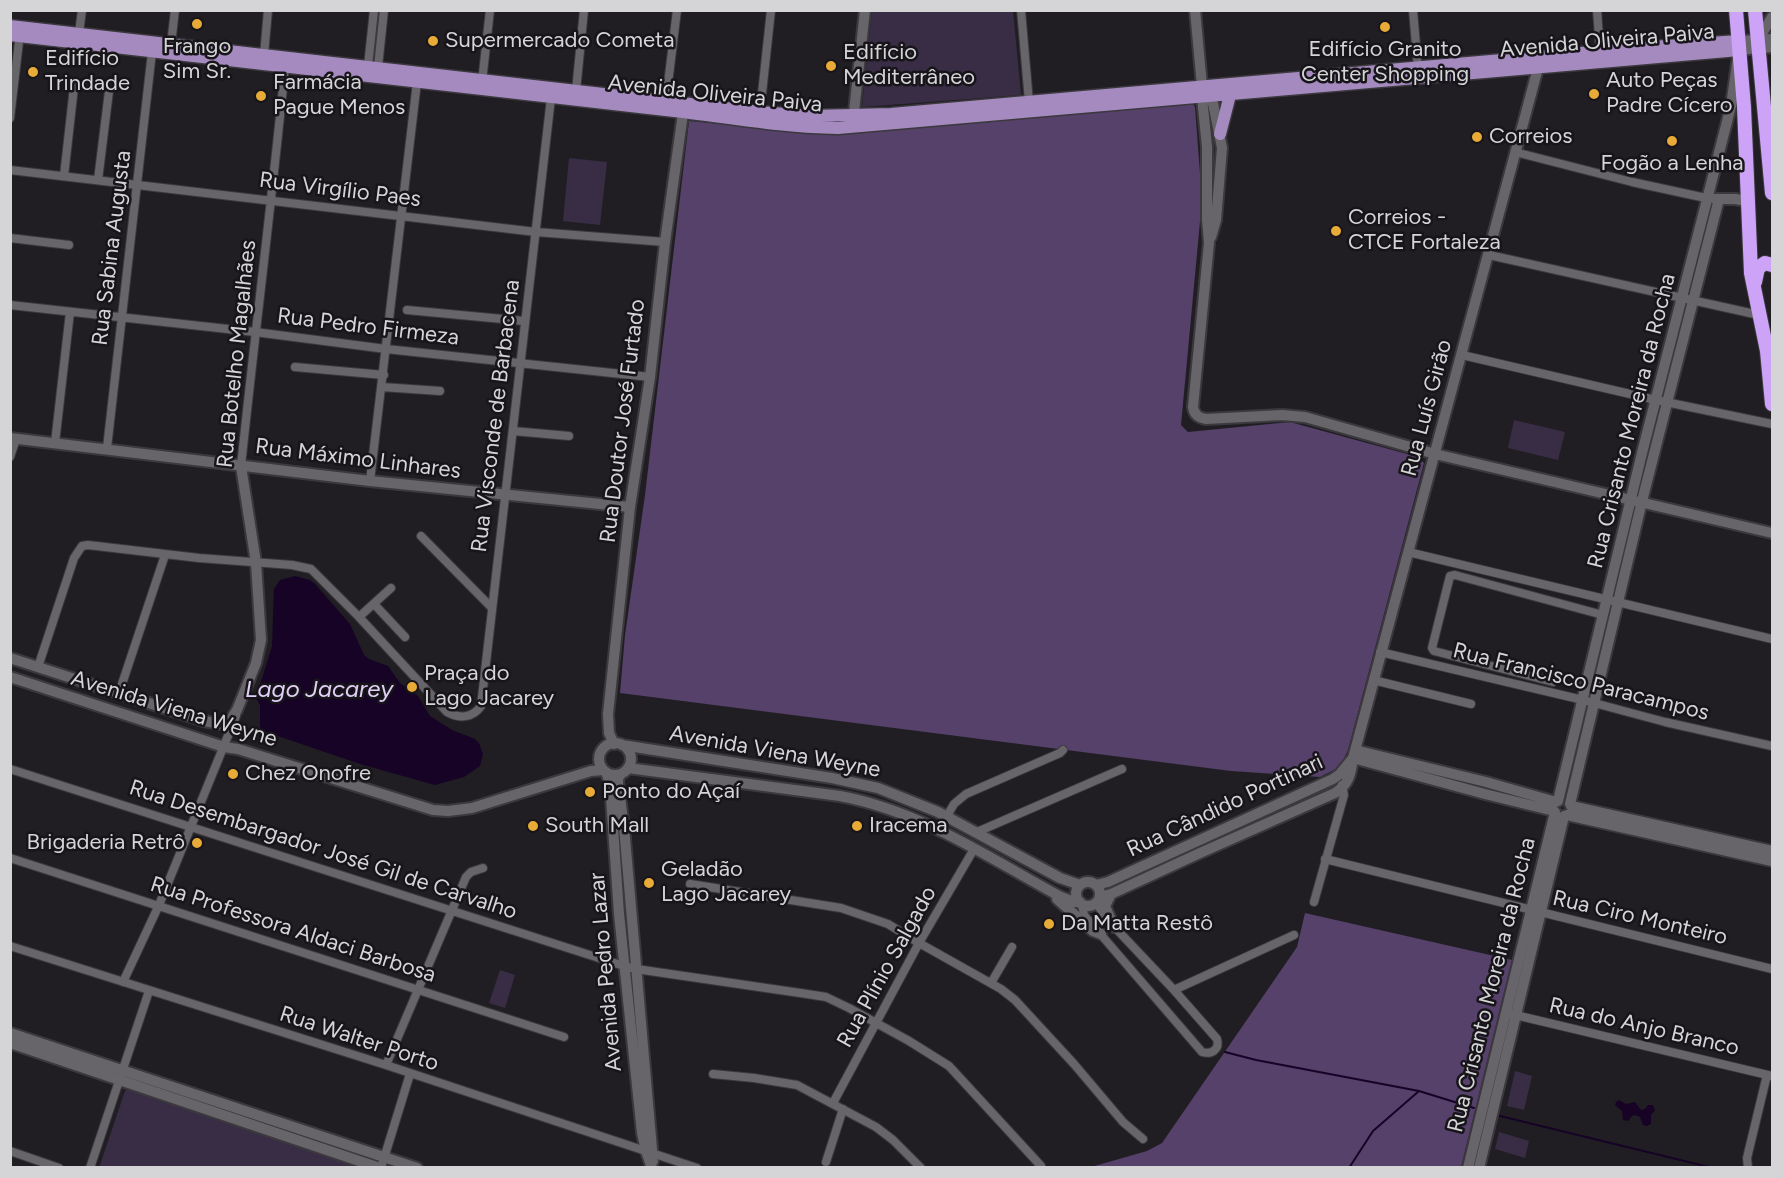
<!DOCTYPE html>
<html>
<head>
<meta charset="utf-8">
<style>
	body { margin:0 }
	#map { position:relative; width:1783px; height:1178px; overflow:hidden; background:#201e23; font-family:Figtree,sans-serif }
	canvas { display:block }
	.frame { position:absolute; inset:0; border:12px solid #d5d4d7; pointer-events:none }
</style>
</head>
<body>
<div id="map">
<canvas width="1783" height="1178"></canvas>
<div class="frame"></div>
</div>
<script>
const ctx = document.querySelector('canvas').getContext('2d');
ctx.lineJoin = 'round';
function fill(path, color) {
  ctx.fillStyle = color;
  ctx.fill(path, 'evenodd');
}
function stroke(path, color, width, dash) {
  ctx.strokeStyle = color;
  ctx.lineWidth = width;
  ctx.lineCap = dash ? 'butt' : 'round';
  ctx.setLineDash(dash || []);
  ctx.stroke(path);
}
function drawText(font, color, halo, rows, align = 'center') {
  ctx.font = font + ' Figtree,sans-serif';
  ctx.lineWidth = 5;
  ctx.setLineDash([]);
  ctx.textBaseline = 'middle';
  ctx.strokeStyle = halo;
  ctx.fillStyle = color;
  for (const [text, x, y, turn = 0] of rows) {
    ctx.save();
    ctx.translate(x, y);
    ctx.rotate((+turn || 0) * Math.PI / 180);
    ctx.textAlign = isNaN(turn) ? turn : align;
    if (halo) ctx.strokeText(text, 0, 0);
    ctx.fillText(text, 0, 0);
    ctx.restore();
  }
}
fill(new Path2D(`
	M872,11h141l8,84 -159,12z
	M569,158l38,4 -7,63 -37,-4z
	M1514,420l51,12 -7,28 -50,-12z
	M500,970l15,5 -10,33 -16,-5z
	M1515,1071l17,5 -8,34 -17,-4z
	M129,1089l235,78 -265,1 26,-77z
	M1499,1132l30,9 -4,17 -30,-9z`), '#392d45');
fill(new Path2D(`
	M1193,104l2,3 7,93 -21,225 7,7 102,-10 128,35 6,6 -76,287 -5,11 -7,8 -16,8 -89,-6 -611,-78 5,-58 20,-140 44,-374 108,10 74,1z
	M1305,913l207,47 -51,207h-370l56,-16 15,-8 135,-196z`), '#554169');
fill(new Path2D(`
	M295,576l15,4 5,4 35,40 14,31 5,4 19,7 12,17 18,13 12,20 22,14 23,9 4,4 4,11 -3,12 -16,11 -29,8 -75,-21 -97,-33 -3,-4v-22l-4,-7 16,-52 2,-57 6,-9z
	M1619,1100l7,4 9,-2 6,8 4,-1 3,-4h5l2,5 -4,5v9l-4,2 -4,-1 -3,-8 -5,-2 -3,1 -4,5 -5,-1 -1,-9 -7,-6 1,-3z`), '#160326');
stroke(new Path2D(`
	M1225,1052l31,8 163,31
	M1500,1116l213,52
	M1349,1168l24,-37 46,-40 55,17`), '#160326', 2);
const street = new Path2D(`
	M1021,10l8,92
	M1413,10l5,59
	M1597,10l3,42
	M79,33l3,-23
	M171,44l4,-34
	M264,55l4,-45
	M368,66l6,-56
	M378,67l6,-57
	M482,82l8,-72
	M576,91l8,-81
	M666,100l11,-90
	M760,112l11,-102
	M10,118l10,-85
	M1515,152l117,30 74,16
	M10,170l526,62 129,10
	M64,176l10,-89
	M98,180l11,-89
	M10,238l59,7
	M1489,255l270,60
	M10,305l245,27 131,17 264,28
	M407,310l117,11
	M1462,355l194,45 116,24
	M295,367l89,8
	M382,387l58,4
	M513,431l56,5
	M55,443l15,-131
	M107,448l45,-396
	M10,457l6,-18
	M241,466c14,-133 31,-266 44,-399
	M370,481l47,-399
	M421,536l71,72
	M1408,552l364,87
	M374,604l31,33
	M359,617l32,-29
	M1380,652l203,48 82,22 107,24
	M38,667l36,-109 8,-12 6,-1 111,13 93,7 19,4 48,48 88,95c12,7 26,6 34,-6l70,-608
	M1373,680l98,24
	M1553,682l-119,-31 -2,-3 18,-72 5,-1 148,40
	M119,693l46,-138
	M10,769l614,197 12,3 171,25 19,3 23,11 60,33 40,25 92,100
	M947,816l7,-12 12,-10 94,-41 3,-3
	M977,832l145,-63
	M10,858l554,179
	M1325,859l447,110
	M690,884l151,24 47,16 31,19 82,46 14,11 59,64 49,58 20,17
	M1314,902l30,-107 -2,-10
	M1082,904l2,11 118,137c10,3 18,-3 15,-13l-43,-49 -69,-73 -9,-15
	M10,946l376,119 311,103
	M123,982l36,-77 77,-189
	M991,983l21,-36
	M1174,990l120,-55
	M1511,1014l261,62
	M386,1065l80,-188 5,-5 12,-4
	M713,1074l41,4 43,7 79,42 17,13 28,28
	M833,1103l86,-160 55,-94
	M10,1151l49,17
	M826,1162l17,-53
	M90,1168l59,-177
	M381,1168l29,-94
	M1748,1168l-1,-10 20,-83`);
const secondary = new Path2D(`
	M1195,10l7,76 11,17 9,45 -6,72 -5,17
	M1758,40l14,-23
	M1739,41l33,-2
	M1202,97l5,50v72l2,24 -16,164c1,8 6,11 13,12l76,-4 23,2 130,37 337,79
	M853,121l12,-111
	M1715,199h20l12,2
	M10,438l360,43 260,26
	M10,658l194,63 17,3 9,-3 7,-11 19,-47 5,-23 -5,-77 -15,-97
	M10,677l214,70 14,2 195,61 15,1 24,-3 119,-37 12,-1
	M599 759a16 16 0 1 1 32 0a16 16 0 1 1-32 0Z
	M614,744l-5,-11 -1,-19 22,-207 20,-130 15,-135 19,-136
	M622,745l210,33 46,10 60,24 122,66 20,7
	M1355,750l131,32 70,20
	M1353,758l132,36 69,17
	M628,768l212,28c81,15 151,63 221,101l13,5h6
	M606,772l4,12 9,130 23,219 4,18 6,17
	M621,774l-3,4v5l6,44 29,334
	M1558,801l84,-348 89,-347 8,-56 33,-3
	M1570,804l72,-303 77,-302
	M1571,806l201,45
	M1567,815l205,46
	M1076 894a12 12 0 1 1 24 0a12 12 0 1 1-24 0Z
	M1096,885l12,-3 225,-103 7,-5 13,-16
	M1111,894l-6,12 9,21
	M1100,897l11,-3 89,-41 135,-60c14,-9 16,-19 18,-35l185,-690
	M1057,899l36,32 8,3
	M10,1033l407,135
	M10,1043l370,125
	M1468,1168l87,-356
	M1479,1168l85,-352`);
const primary = new Path2D(`
	M10,26l750,86 50,4 81,-2 747,-66 101,-7
	M10,35l673,77c52,7 103,15 155,16l901,-78
	M1220,134l10,-39`);
const highway = new Path2D(`
	M1736,10l8,97 7,166 16,78 5,53
	M1755,10l17,183
	M1755,282l3,-14 7,-5 7,2`);
stroke(street, '#3b393d', 10);
stroke(secondary, '#3b393d', 14);
stroke(primary, '#3b393d', 15);
stroke(highway, '#3b393d', 16);
stroke(street, '#67656a', 8);
stroke(secondary, '#67656a', 10);
stroke(primary, '#a48abf', 12);
stroke(highway, '#cda3f7', 14);
for (const [x, y, r, color] of [
	[197,24,6,"#e8ab37"],
	[1385,27,6,"#e8ab37"],
	[433,41,6,"#e8ab37"],
	[831,66,6,"#e8ab37"],
	[33,72,6,"#e8ab37"],
	[1594,94,6,"#e8ab37"],
	[261,96,6,"#e8ab37"],
	[1477,137,6,"#e8ab37"],
	[1672,141,6,"#e8ab37"],
	[1336,231,6,"#e8ab37"],
	[412,687,6,"#e8ab37"],
	[233,774,6,"#e8ab37"],
	[590,792,6,"#e8ab37"],
	[533,826,6,"#e8ab37"],
	[857,826,6,"#e8ab37"],
	[197,843,6,"#e8ab37"],
	[649,883,6,"#e8ab37"],
	[1049,924,6,"#e8ab37"]
]) {
  const dot = new Path2D();
  dot.arc(x, y, r, 0, 2 * Math.PI);
  ctx.fillStyle = color;
  ctx.fill(dot);
  stroke(dot, '#171519', 2);
}
drawText('22px', '#d5d4d7', '#171519', [
	["Supermercado Cometa",445,41],
	["Frango",197,47,"center"],
	["Sim Sr.",197,72,"center"],
	["Edifício Granito",1385,50,"center"],
	["Center Shopping",1385,75,"center"],
	["Edifício",843,53],
	["Mediterrâneo",843,78],
	["Edifício",45,59],
	["Trindade",45,84],
	["Auto Peças",1606,81],
	["Padre Cícero",1606,106],
	["Farmácia",273,83],
	["Pague Menos",273,108],
	["Correios",1489,137],
	["Fogão a Lenha",1672,164,"center"],
	["Correios -",1348,218],
	["CTCE Fortaleza",1348,243],
	["Praça do",424,674],
	["Lago Jacarey",424,699],
	["Chez Onofre",245,774],
	["Ponto do Açaí",602,792],
	["South Mall",545,826],
	["Iracema",869,826],
	["Brigaderia Retrô",185,843,"right"],
	["Geladão",661,870],
	["Lago Jacarey",661,895],
	["Da Matta Restô",1061,924]
], 'left');
drawText('22px', '#d5d4d7', '#171519', [
	["Avenida Oliveira Paiva",1607,41,-5],
	["Avenida Oliveira Paiva",715,94,6],
	["Rua Virgílio Paes",340,190,7],
	["Rua Sabina Augusta",112,248,-83],
	["Rua Pedro Firmeza",368,327,7],
	["Rua Botelho Magalhães",237,354,-84],
	["Rua Luís Girão",1427,408,-75],
	["Rua Visconde de Barbacena",496,416,-83],
	["Rua Doutor José Furtado",623,421,-83],
	["Rua Crisanto Moreira da Rocha",1632,421,-76],
	["Rua Máximo Linhares",358,459,7],
	["Rua Francisco Paracampos",1581,682,14],
	["Avenida Viena Weyne",174,709,17],
	["Avenida Viena Weyne",775,752,10],
	["Rua Cândido Portinari",1225,806,-25],
	["Rua Desembargador José Gil de Carvalho",323,850,18],
	["Rua Ciro Monteiro",1640,918,13],
	["Rua Professora Aldaci Barbosa",293,930,18],
	["Rua Plínio Salgado",887,967,-61],
	["Avenida Pedro Lazar",606,972,-95],
	["Rua Crisanto Moreira da Rocha",1492,985,-76],
	["Rua do Anjo Branco",1644,1027,13],
	["Rua Walter Porto",359,1039,18]
]);
drawText('italic 24px', '#e2cff8', '#171519', [
	["Lago Jacarey",319,690]
]);
</script>
</body>
</html>
